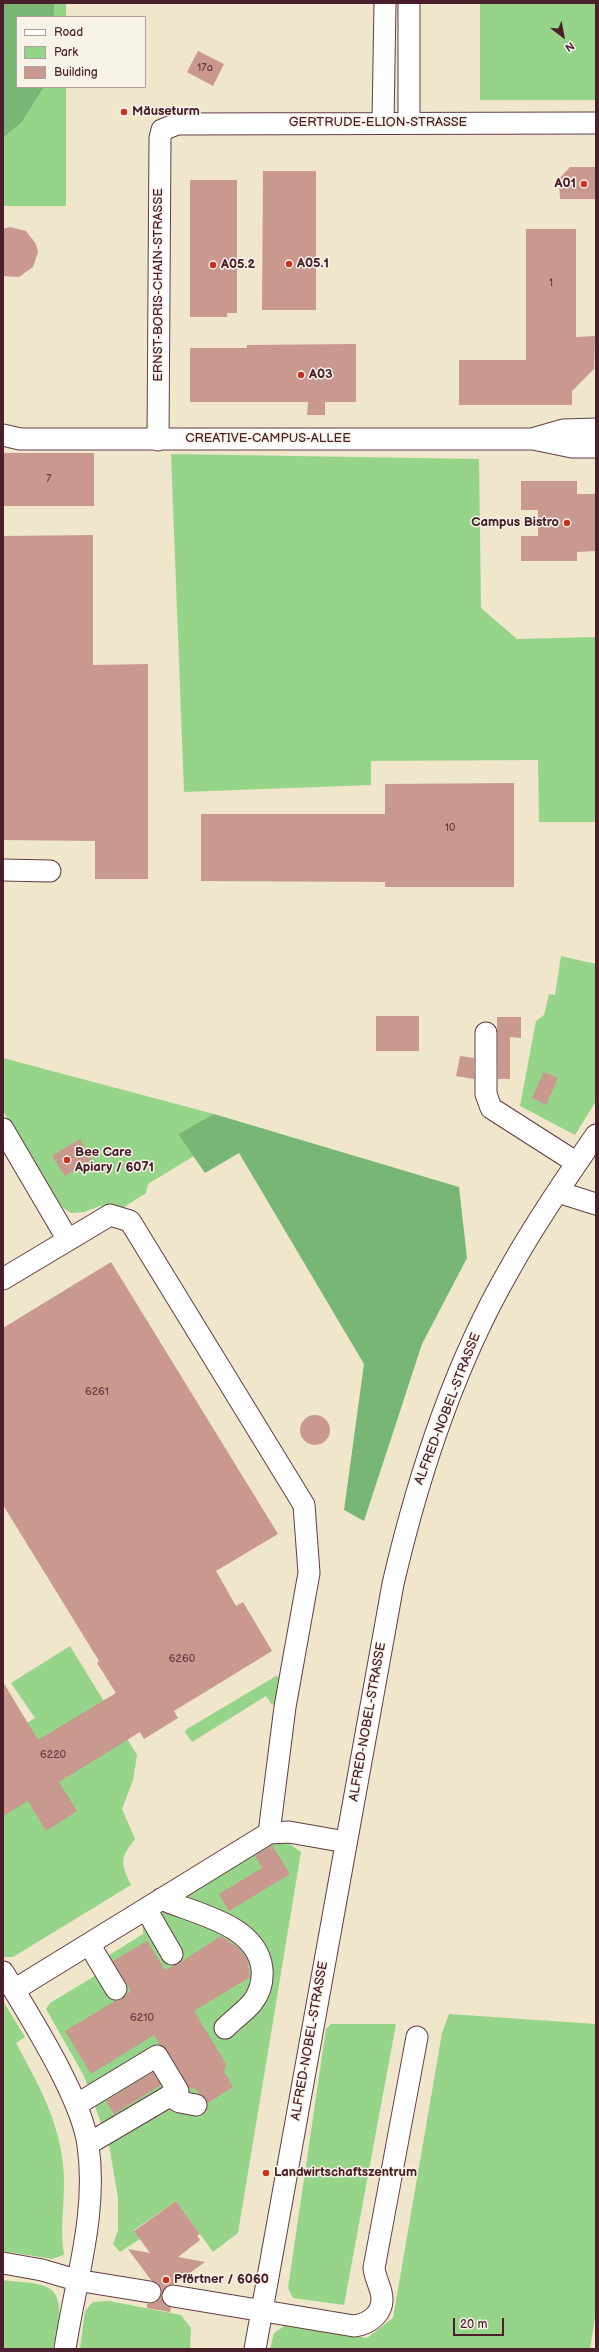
<!DOCTYPE html>
<html>
<head>
<meta charset="utf-8">
<style>
	body { margin:0 }
	#map { position:relative; width:599px; height:2352px; overflow:hidden; background:#efe6cc; font-family:"Balsamiq Sans",sans-serif }
	canvas { display:block }
	.frame { position:absolute; inset:0; border:4px solid #4a1f2b; pointer-events:none }
	.legend { position:absolute; left:16px; top:16px; width:130px; height:72px; box-sizing:border-box; background:#f7f3e8; border:1px solid #b29e9c; margin:0; padding:5px 7px; list-style:none; font-size:12px; color:#4a1f2b }
	.legend li { display:flex; align-items:center; gap:8px; height:20px }
	.legend b { width:20px; border:1px solid #b29e9c }
	.north { position:absolute; left:543px; top:16px; width:40px; height:40px; -webkit-text-stroke:3px #f7f3e8; paint-order:stroke; rotate:148deg; font-size:11px; font-weight:700; line-height:16px; text-align:center; color:#4a1f2b }
	.north::after { content:''; display:block; margin:auto; width:14px; height:18px; background:#4a1f2b; clip-path:polygon(50% 0,100% 100%,50% 72%,0 100%) }
	.scale { position:absolute; left:453px; top:2318px; width:51px; height:18px; box-sizing:border-box; border:2px solid #4a1f2b; border-top:0; padding-left:5px; font-size:12px; line-height:14px; white-space:nowrap; color:#4a1f2b; -webkit-text-stroke:3px #f7f3e8; paint-order:stroke }
</style>
</head>
<body>
<div id="map">
<canvas width="599" height="2352"></canvas>
<div class="frame"></div>
<ul class="legend">
<li><b style="height:5px;background:#fff"></b>Road</li>
<li><b style="height:11px;background:#96d489"></b>Park</li>
<li><b style="height:11px;background:#c9988f"></b>Building</li>
</ul>
<div class="north">N</div>
<div class="scale">20 m</div>
</div>
<script>
const ctx = document.querySelector('canvas').getContext('2d');
ctx.lineJoin = 'round';
function fill(path, color) {
  ctx.fillStyle = color;
  ctx.fill(path, 'evenodd');
}
function stroke(path, color, width, dash) {
  ctx.strokeStyle = color;
  ctx.lineWidth = width;
  ctx.lineCap = dash ? 'butt' : 'round';
  ctx.setLineDash(dash || []);
  ctx.stroke(path);
}
function drawText(font, color, halo, rows, align = 'center') {
  ctx.font = font + ' "Balsamiq Sans",sans-serif';
  ctx.lineWidth = 3;
  ctx.setLineDash([]);
  ctx.textBaseline = 'middle';
  ctx.strokeStyle = halo;
  ctx.fillStyle = color;
  for (const [text, x, y, turn = 0] of rows) {
    ctx.save();
    ctx.translate(x, y);
    ctx.rotate((+turn || 0) * Math.PI / 180);
    ctx.textAlign = isNaN(turn) ? turn : align;
    if (halo) ctx.strokeText(text, 0, 0);
    ctx.fillText(text, 0, 0);
    ctx.restore();
  }
}
fill(new Path2D(`
	M54,3h12v14h-12z
	M480,3h116v97h-116z
	M44,87h22v119h-63v-68l19,-16z
	M171,454l308,5 2,149 36,31 79,-2v185h-57l-1,-62 -167,1v24l-187,7z
	M561,956l35,8v137l-21,34 -55,-29 16,-85 8,-6 5,-21 6,1z
	M3,1058l211,56 -36,20 16,22 -46,28 -2,9 -22,14 -24,-1 -16,6 -13,1 -9,-6 -59,-96z
	M70,1646l67,109 -4,25 -11,29 13,30c-15,19 -15,23 -4,46l-118,72h-10v-219l32,-20 -24,-35z
	M276,1676l4,1 -4,25 -4,3 -6,-9 -74,46 -7,-10 2,-3z
	M281,1838l20,14 -63,381 -25,19 -37,-51 -42,29 6,9 -20,13 -7,-8 5,-14v-32l-9,-53 -25,-69 -38,-67 4,-6 58,-35 -2,-11 37,-23v-11z
	M3,2001l22,36 -9,6c24,44 48,87 48,139 0,25 -4,48 0,73l-12,4 -49,-8z
	M449,2014l147,10v287l-6,38h-320l4,-16 12,-8 81,13 26,-20 49,-285z
	M331,2024h65l-52,281 -51,-7 -5,-10 38,-259z
	M3,2280c13,2 32,2 44,7 21,10 9,45 6,62h-50z
	M109,2301l72,14 10,13 -1,21h-110l5,-38 8,-9z`), '#96d489');
fill(new Path2D(`
	M3,3h51v14h-37v70h27l-22,35 -19,16z
	M214,1114l245,73 8,71 -45,86 -58,177 -20,-11 20,-146 -125,-211 -34,20 -27,-39z`), '#78b675');
fill(new Path2D(`
	M198,51l26,13 -11,22 -26,-14z
	M570,167h26v32h-36l-1,-20z
	M263,171h53v139h-54z
	M190,180h47v133h-10v4h-37z
	M10,227l16,4 10,13 2,8 -5,15 -14,10 -16,-1v-47z
	M526,229h50v108l19,-1 -1,33 -22,22v14h-113v-45h67z
	M356,344v58h-31v13h-18l1,-13h-118v-54h57v-3z
	M3,453h91v53h-91z
	M521,481h56v13h19v57l-19,1v9h-56v-25h17v-26h-17z
	M93,535v130l55,-1v215h-53v-38l-92,-1v-304z
	M514,783v104h-129v-5l-184,-1v-67h184v-30z
	M376,1016h43v35h-43z
	M497,1017h24v21l-11,-1v42h-12z
	M460,1056l14,2v21l-18,-3z
	M544,1072l14,6 -12,27 -14,-7z
	M80,1139l12,21 -27,16 -13,-20z
	M111,1262l167,272 -62,37 20,35 7,-4 29,49 -98,60 4,7 -34,21 -4,-7 -81,50 18,29 -31,20 -18,-30 -25,15v-134l35,58 78,-47 -19,-30 2,-2 -96,-156v-177z
	M300 1430a15 15 0 1 1 30 0a15 15 0 1 1-30 0Z
	M272,1845l18,29 -61,37 -10,-17 43,-26 -7,-12z
	M221,1936l19,13 7,10 3,18 -56,34 32,53 -2,8 9,15 -25,16 -12,-14 -7,-1 -22,-38 -7,-5 -6,-10 -63,39 -26,-43 50,-30 7,-2 9,-8 -18,-30 34,-20 18,29 13,-6z
	M153,2072l8,13 -47,29 -8,-13z
	M176,2201l24,33 -3,2 3,4 -22,17 27,5 -30,22 -7,1 -6,8 -4,-10 -7,-3 -23,-31 22,4 -16,-22z
	M161,2295l4,10 6,3 -1,4 -23,-4v-4l8,-1z`), '#c9988f');
const minor = new Path2D(`
	M409,3v120
	M383,122l2,-119
	M3,435l17,4h513l39,8h24
	M535,438l28,-8 33,-1
	M158,440l2,-302 2,-8 15,-6 419,-1
	M3,870l47,1
	M486,1033v61l5,14 86,55
	M3,1129l65,111
	M558,1192l38,12
	M3,1279l107,-64 20,6 174,284 5,68 -24,134 -16,126 -255,157 -11,-18
	M269,1833l20,-1 57,10
	M161,1899c34,15 96,25 101,70 1,12 -2,24 -10,34 -8,9 -19,17 -27,25
	M146,1909l26,45
	M89,1944l27,45
	M14,1990c24,40 68,111 74,155 10,69 -13,137 -23,204
	M169,2096l11,6 16,3
	M76,2105l81,-49 21,35 -90,53
	M3,2263l39,7 34,10 74,12
	M173,2296l181,30c16,-2 32,-14 27,-34 -2,-8 -6,-15 -7,-24l43,-231
	M255,2349l138,-765c25,-108 60,-216 115,-312 26,-47 57,-92 88,-137`);
stroke(minor, '#633d43', 23);
stroke(minor, '#fff', 21);
for (const [x, y, r, color] of [
	[124,112,4,"#c8321e"],
	[584,184,4,"#c8321e"],
	[289,264,4,"#c8321e"],
	[213,265,4,"#c8321e"],
	[301,375,4,"#c8321e"],
	[567,523,4,"#c8321e"],
	[67,1160,4,"#c8321e"],
	[266,2173,4,"#c8321e"],
	[166,2280,4,"#c8321e"]
]) {
  const dot = new Path2D();
  dot.arc(x, y, r, 0, 2 * Math.PI);
  ctx.fillStyle = color;
  ctx.fill(dot);
  stroke(dot, '#f7f3e8', 1.5);
}
drawText('11px', '#6a3d44', null, [
	["17a",205,68],
	["1",551,283],
	["7",49,479],
	["10",450,828],
	["6261",97,1392],
	["6260",182,1659],
	["6220",53,1755],
	["6210",142,2018]
]);
drawText('bold 13px', '#4a1f2b', '#f7f3e8', [
	["Mäuseturm",132,112],
	["A01",576,184,"right"],
	["A05.1",297,264],
	["A05.2",221,265],
	["A03",309,375],
	["Campus Bistro",559,523,"right"],
	["Bee Care",75,1153],
	["Apiary / 6071",75,1168],
	["Landwirtschaftszentrum",274,2173],
	["Pförtner / 6060",174,2280]
], 'left');
drawText('13px', '#4a1f2b', '#f7f3e8', [
	["GERTRUDE-ELION-STRASSE",378,123],
	["ERNST-BORIS-CHAIN-STRASSE",159,285,-90],
	["CREATIVE-CAMPUS-ALLEE",268,439],
	["ALFRED-NOBEL-STRASSE",448,1409,-69],
	["ALFRED-NOBEL-STRASSE",368,1722,-80],
	["ALFRED-NOBEL-STRASSE",310,2041,-80]
]);
</script>
</body>
</html>
